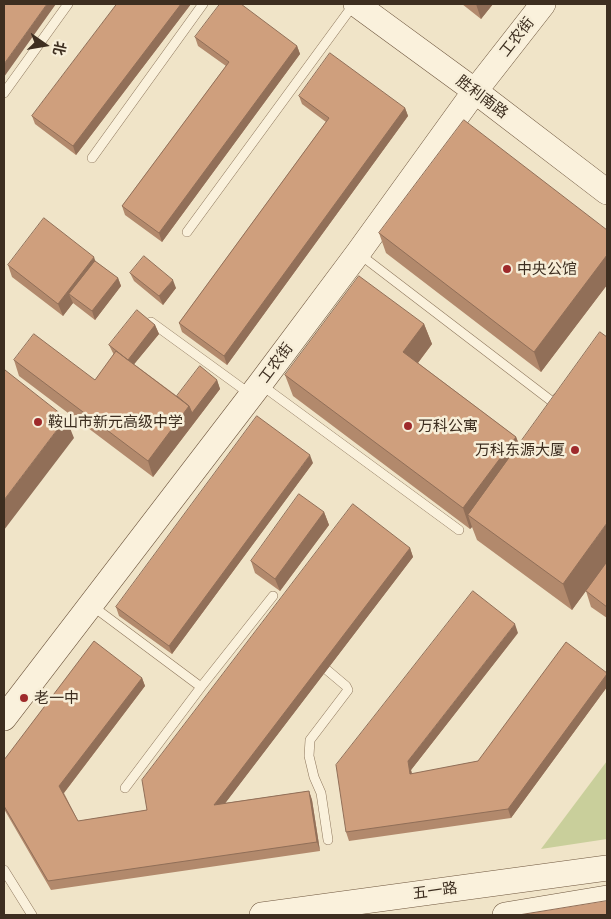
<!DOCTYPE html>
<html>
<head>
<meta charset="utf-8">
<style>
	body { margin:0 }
	#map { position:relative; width:611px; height:919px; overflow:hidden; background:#f0e4c8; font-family:"Playfair Display","Noto Sans SC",serif }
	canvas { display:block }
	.frame { position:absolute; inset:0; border:5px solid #3d2e20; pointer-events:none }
	.north { position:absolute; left:20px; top:20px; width:50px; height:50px; -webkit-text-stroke:4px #f7eed8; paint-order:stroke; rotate:103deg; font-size:14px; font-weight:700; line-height:20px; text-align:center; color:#3d2e20 }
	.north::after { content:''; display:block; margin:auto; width:18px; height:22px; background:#3d2e20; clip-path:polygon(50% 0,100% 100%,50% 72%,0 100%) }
</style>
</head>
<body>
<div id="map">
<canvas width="611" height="919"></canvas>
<div class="frame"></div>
<div class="north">北</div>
</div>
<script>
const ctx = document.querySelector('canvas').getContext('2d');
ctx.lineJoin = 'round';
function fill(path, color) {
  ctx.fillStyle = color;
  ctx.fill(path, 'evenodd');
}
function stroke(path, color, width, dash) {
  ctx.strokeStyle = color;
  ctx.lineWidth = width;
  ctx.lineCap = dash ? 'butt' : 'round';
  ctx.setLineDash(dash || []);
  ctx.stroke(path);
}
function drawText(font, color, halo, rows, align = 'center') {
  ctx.font = font + ' "Playfair Display","Noto Sans SC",serif';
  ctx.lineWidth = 5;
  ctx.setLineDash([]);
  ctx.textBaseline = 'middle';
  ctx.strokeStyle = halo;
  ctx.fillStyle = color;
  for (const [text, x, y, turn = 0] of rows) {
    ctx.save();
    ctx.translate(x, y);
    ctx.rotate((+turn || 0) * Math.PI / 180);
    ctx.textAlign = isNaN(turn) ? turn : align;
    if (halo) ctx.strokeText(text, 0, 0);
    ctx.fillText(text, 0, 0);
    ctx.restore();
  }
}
fill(new Path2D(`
	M607,761v78l-66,10z`), '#c9cf9b');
const lane = new Path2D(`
	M4,93l64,-89
	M92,158l111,-154
	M187,232l167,-228
	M358,253l196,150 3,-5
	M151,322l99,72
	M260,384l199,146
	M91,605l110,82 72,-91
	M327,670l19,16 2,4 -38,50 -1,16 5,21 7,16 7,47
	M125,788l76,-101
	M4,870l28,45`);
const secondary = new Path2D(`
	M356,4l119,87 132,101
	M4,718l256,-334 98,-131 117,-162 68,-87
	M262,915l345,-47
	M505,915l102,-17`);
stroke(lane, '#8d765c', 10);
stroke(secondary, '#6f573f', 26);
stroke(lane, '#faf1dc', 9);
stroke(secondary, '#faf1dc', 25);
fill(new Path2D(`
	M117,4h74l-115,151 -41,-31 -3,-8z
	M462,4h31l-12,15z
	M195,37l102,9 3,8 -138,188 -37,-27 -3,-9 104,-140 -28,-20z
	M299,96l106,12 3,8 -181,249 -45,-33 -3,-9 147,-201 -24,-18z
	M607,230v55l-66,87 -155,-119 -7,-20z
	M95,261l23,17 3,8 -26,34 -22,-17 -10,13 -51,-39 -4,-12z
	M130,273l46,15 -13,17 -29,-24z
	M424,324l8,20 -14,19 98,74 3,7 88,118v56l-16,-11 -5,-16 -14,19 -95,-70 -5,-13 -2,2 -177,-133 -8,-21z
	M155,325l4,9 -25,30 43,32 40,-16 3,9 -67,88 -134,-101 -5,-16 81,20 19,-25 -5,-10z
	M313,463l-141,191 -53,-38 -3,-9z
	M324,512l5,13 -49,66 -25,-18 -4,-12z
	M410,548l3,9 -188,246 84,-12 3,9 8,51 -269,39 -47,-81v-49l138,-82 3,8 -81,107 14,28 69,-11z
	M518,633l-107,137 1,4 66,-13 129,-88v14l-96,131 -162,23 -3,-9z`), '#b2896c');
fill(new Path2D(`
	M47,4h9l-52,73v-13z
	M181,4h10l-115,151 -3,-9z
	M476,4h17l-12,15z
	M297,46l3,8 -138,188 -3,-9z
	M405,108l3,8 -181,249 -3,-9z
	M607,255v30l-66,87 -7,-20z
	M94,257l4,12 -29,25 4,9 -10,13 -5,-12z
	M118,278l3,8 -26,34 -3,-9z
	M173,280l3,8 -13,17 -4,-9z
	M424,324l8,20 -21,28 -8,-20z
	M155,325l4,9 -28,34 -3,-8z
	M217,380l3,9 -67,88 -5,-16 41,-55z
	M66,418l8,20 -70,92v-30z
	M516,437l8,20 -56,58 4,12 -2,2 -7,-21z
	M310,455l3,8 -141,191 -3,-8z
	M324,512l5,13 -49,66 -5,-12z
	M607,523v39l-35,48 -9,-26z
	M410,548l3,9 -196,257 -3,-9z
	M515,624l3,9 -107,137 3,13 -4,-9 -2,-13z
	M607,674v13l-96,131 -3,-9z
	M142,678l3,8 -82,108 -4,-8z
	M309,791l3,9 8,51 -3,-9z`), '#916f58');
const building = new Path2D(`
	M4,4h43l-43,60z
	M117,4h64l-108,142 -41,-30z
	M220,4h21l56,42 -138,187 -37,-27 107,-144 -34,-25z
	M330,53l75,55 -181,248 -45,-33 150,-205 -30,-22z
	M464,120l143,110v25l-73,97 -155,-119z
	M44,218l50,39 -36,47 -50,-39z
	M144,256l29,24 -14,16 -29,-23z
	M95,261l23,17 -26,33 -23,-17z
	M359,276l65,48 -21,28 113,85 -53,71 -178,-133z
	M137,310l18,15 -27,35 -19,-15z
	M600,332l7,5v186l-44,61 -95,-69z
	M34,334l61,46 21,-29 73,55 -41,55 -134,-101z
	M200,366l17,14 -25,33 -3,-7 -12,-10z
	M5,370l61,48 -62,82v-128z
	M257,416l53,39 -141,191 -53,-39z
	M299,494l25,18 -49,67 -24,-18z
	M353,504l57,44 -196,257 95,-14 8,51 -269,39 -44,-75v-46l90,-119 48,37 -83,108 19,35 69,-11 -5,-30z
	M607,562v45l-21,-16z
	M473,591l42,33 -107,137 2,13 68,-13 88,-119 41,31v1l-99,135 -162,23 -10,-67z
	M607,901v14h-88z`);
fill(building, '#cf9f7d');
stroke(building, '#916f58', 1);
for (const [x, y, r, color] of [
	[507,269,5,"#9e2a2b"],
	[38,422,5,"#9e2a2b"],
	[408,426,5,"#9e2a2b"],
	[575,450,5,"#9e2a2b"],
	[24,698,5,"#9e2a2b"]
]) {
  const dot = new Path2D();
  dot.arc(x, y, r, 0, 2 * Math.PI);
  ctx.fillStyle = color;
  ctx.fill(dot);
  stroke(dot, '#f7eed8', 2);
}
drawText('15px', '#3d2e20', '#f7eed8', [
	["工农街",517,37,-52],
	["胜利南路",482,97,37],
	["工农街",276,363,-53],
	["五一路",435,891,-8]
]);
drawText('15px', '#3d2e20', '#f7eed8', [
	["中央公馆",517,269],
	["鞍山市新元高级中学",48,422],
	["万科公寓",418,426],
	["万科东源大厦",565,450,"right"],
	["老一中",34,698]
], 'left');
</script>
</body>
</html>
